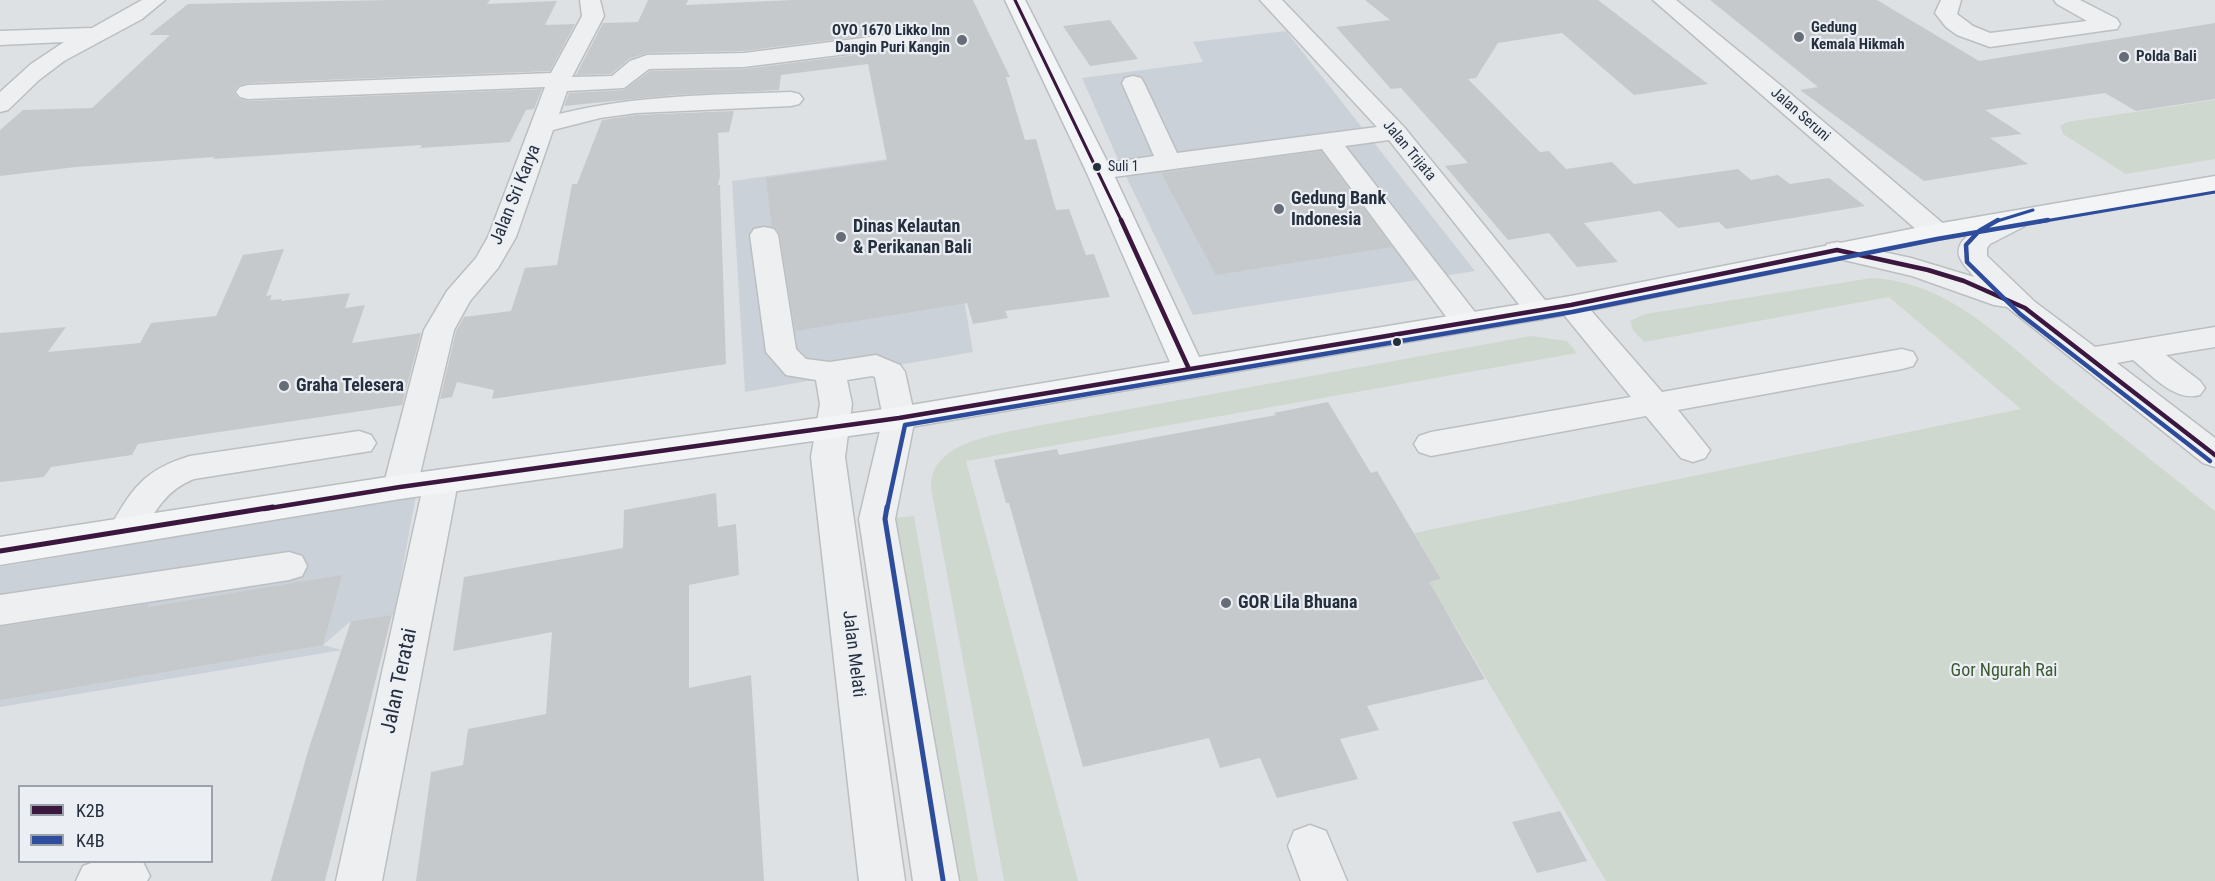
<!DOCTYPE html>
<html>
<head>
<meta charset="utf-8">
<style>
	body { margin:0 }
	#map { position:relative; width:2215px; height:881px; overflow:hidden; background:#dee1e3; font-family:"Roboto Condensed",sans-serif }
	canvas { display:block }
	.legend { position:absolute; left:18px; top:785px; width:195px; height:78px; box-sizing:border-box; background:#ebeff4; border:2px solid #9ca2ab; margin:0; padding:8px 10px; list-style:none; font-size:18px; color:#252f3d }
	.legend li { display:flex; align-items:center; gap:12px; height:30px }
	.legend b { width:30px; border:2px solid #9ca2ab }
</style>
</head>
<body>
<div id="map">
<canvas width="2215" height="881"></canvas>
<ul class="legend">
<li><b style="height:8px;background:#3b163f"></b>K2B</li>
<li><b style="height:8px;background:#2d4c9c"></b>K4B</li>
</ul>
</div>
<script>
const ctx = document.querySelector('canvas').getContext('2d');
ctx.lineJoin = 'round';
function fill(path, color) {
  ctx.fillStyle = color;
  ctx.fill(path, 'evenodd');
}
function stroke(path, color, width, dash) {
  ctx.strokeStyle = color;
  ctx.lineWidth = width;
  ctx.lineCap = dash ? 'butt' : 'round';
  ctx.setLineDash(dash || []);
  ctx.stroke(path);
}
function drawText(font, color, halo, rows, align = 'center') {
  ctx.font = font + ' "Roboto Condensed",sans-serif';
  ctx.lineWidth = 4.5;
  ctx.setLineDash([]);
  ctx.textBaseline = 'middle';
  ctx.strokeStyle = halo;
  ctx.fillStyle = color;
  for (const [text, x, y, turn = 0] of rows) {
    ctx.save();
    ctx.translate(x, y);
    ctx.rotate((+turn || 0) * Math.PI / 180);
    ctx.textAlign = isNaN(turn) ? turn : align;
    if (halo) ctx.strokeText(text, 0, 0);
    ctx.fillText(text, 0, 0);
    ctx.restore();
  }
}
fill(new Path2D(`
	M1286,31l189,240 -282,44 -72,-149 -39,-88 121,-16 -10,-20z
	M924,154l39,139 10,59 -228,40 -13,-211z
	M416,495l-22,120 -43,6 -28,24 19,5 -342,57v-140z`), '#cbd1d8');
fill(new Path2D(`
	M2215,100v59l-89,15 -63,-40 -3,-8 7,-4z
	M1872,278c80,4 134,66 193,113 50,40 100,80 150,120v370h-609l-155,-262 -23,5 -21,-37 34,-8 -27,-46 607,-124 -132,-112 -245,45 -11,-12 -3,-9 15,-7z
	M1531,336l36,5 10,12 -611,108 112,420h-74l-73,-393c-1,-47 66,-53 100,-61z
	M914,516l64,365h-26l-58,-363z`), '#cfd8ce');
fill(new Path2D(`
	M389,0h101l-3,4 70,-3 -12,24 30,-1 -25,47 -302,12 -10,3 -4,6 4,6 10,3 294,-12 -8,20 -8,1 -16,32 -90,6 2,-3 -209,14 2,-2 -139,10 -76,9v-46l23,-20 69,-2 78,-73h-21l39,-31z
	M648,0h40l-2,5 106,-5h181l37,77h-4l19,63 11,-1 20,71 13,-1 17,46 8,-1 16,43 -105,14 3,7 -35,6 -6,-21 -172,28 -15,-96 -4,-7 -4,-2 -6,-48 121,-17 -19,-97 -87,11 -2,15 -105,5 -110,11 5,-13 55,-3 26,-19 94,-2 167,-21 9,-3 3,-7 -4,-6 -9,-2 -166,21 -97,2 -18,6 -18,15 -35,1 27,-52 35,-1z
	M1365,0h233l110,84 -74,11 -72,-62 -64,10 -22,35 -8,1 72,73 9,-1 17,18 46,-7 22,22 104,-15 13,11 27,-5 12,9 39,-6 36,28 -139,23 -7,-7 -41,6 -18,-17 -76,12 34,39 -41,5 -28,-34 -41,7 -63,-74 23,-3 -67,-75 -10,1 -55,-62 54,-7z
	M1710,0h167l102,61 236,-38v76l-79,12 -31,-18 -120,17 37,24 -32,4 38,26 -104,17 -124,-91 18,-3z
	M1110,20l28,39 -48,7 -27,-40z
	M734,111l-5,21 -11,1 2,43 -2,9h2l6,179 -234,35 2,-9 -37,-8 -5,15 -12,2 16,-68 8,-14 47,-6 14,-43 32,-3 15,-81h5l25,-64 34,-5z
	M1321,151l71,96 -176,28 -55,-102z
	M284,249l-18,47 6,-1 -2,5 12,-1 -1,2 69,-8 -5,15 20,-3 -13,38 69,-10 -19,72 -264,39 -6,11 -81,12 -7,10 -44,5v-149l66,-6 -18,25 92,-9 11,-20 65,-7 27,-61z
	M1328,402l43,71 6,-2 64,108 -12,3 56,97 -118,27 12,24 -39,9 18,40 -81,19 -17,-40 -40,10 -11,-30 -126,29 -74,-264h-3l-12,-43 63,-11 2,6 217,-40 -2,-2z
	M716,493l2,34 18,-3 3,51 -50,10v103l62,-13 13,206h-348l15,-109 32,-7 5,-36 78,-15 6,-82 -99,19 11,-74 159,-29 1,-38z
	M342,575l-19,70 -323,55v-73l149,-23 -1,3z
	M392,615l-67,266h-54l37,-130 43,-130z
	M1560,811l27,50 -50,12 -25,-51z`), '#c6c9cc');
const minor = new Path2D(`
	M142,0h23l-23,19 -78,42 -25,19 -31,30 -8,2v-20l31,-28 33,-22 -64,3v-14l92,-3z
	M580,0h20l4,16 -32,61 40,-1 18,-15 17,-6 97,-2 166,-21 8,2 3,5 -3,5 -8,2 -166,21 -95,2 -25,19 -57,3 -8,23c76,-19 154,-19 232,-22l8,2 4,5 -4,5 -8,2 -155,7 -36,5 -47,12 -37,107 -18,31 -28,33 -16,29 -37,157 -5,9 -12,3 -12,-3 -5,-9 41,-157 23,-39 29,-33 12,-21 57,-150 -297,12 -8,-2 -4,-5 4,-5 8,-2 303,-12 31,-57z
	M1260,0h22l122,127 145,178 5,6 -5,6 -10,3 -10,-3 -140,-177 -44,6 133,170 4,7 -4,7 -11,2 -11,-2 -134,-181 -223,30 -9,-3 -4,-5 4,-5 64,-10 -32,-73 3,-5 8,-2 8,2 3,5 33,70 200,-26z
	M1653,0h23l109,89 161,137 4,6 -4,6 -10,2 -10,-2z
	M1941,0h20l-4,14 16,12 17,7 97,-12 -30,-17 -3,-4h26l37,19 3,5 -3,5 -8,1 -119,17 -33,-12 -11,-8 -11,-14z
	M2016,212l9,2 4,6 -4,6 -35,18 -3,4v8l48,46 60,45 120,-20v20l-49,8 34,26 5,7 -5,7c-26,7 -48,-20 -67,-35l-16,3 98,75v29l-12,-4 -196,-156 -13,-2 -82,-29 -85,-20 -4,-6 4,-6 10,-2 74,16 63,19c-4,-6 -11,-12 -14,-19 -10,-23 40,-42 56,-46z
	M764,227l10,2 4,6 18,114 10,10 24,3 46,-7 24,10 5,7 10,46 -20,101 64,362h-46l-54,-362 24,-101 -8,-41 -3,-1 -25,4 5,24 -7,53 60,424h-46l-48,-424 9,-53 -4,-24 -30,-5 -20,-23 -16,-117 4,-6z
	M1571,296l10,3 81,93 240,-43 11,3 4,7 -4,7 -11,3 -224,41 32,40 -5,8 -12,4 -12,-4 -35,-42 -215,40 -12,-4 -5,-8 5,-8 12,-4 200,-35 -75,-92 5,-6z
	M359,431l12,4 5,8 -5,8 -177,28c-29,11 -41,35 -55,61l-13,4 -13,-4 -5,-9c23,-41 35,-61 82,-75z
	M441,470l12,3 5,9 -76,399h-46l88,-399 5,-9z
	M289,552l13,4 5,10 -5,10 -13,4 -289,45v-30z
	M1310,825l16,6 21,50h-46l-13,-35 6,-15z
	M94,862h49l7,14 -3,5h-71l7,-15z`);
const major = new Path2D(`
	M1005,0h20l87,171 87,186 372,-61 365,-72 279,-48v16l-279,48 -365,74 -672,115 -499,70 -400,66v-28l400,-62 499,-68 271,-45 -84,-191z`);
stroke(minor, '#bcbfc1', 3);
stroke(major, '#babec1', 3);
fill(minor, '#edeff1');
fill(major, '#f2f4f5');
stroke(new Path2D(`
	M1015,0l107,222`), '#3b163f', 3);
stroke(new Path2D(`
	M1121,220l68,149
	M264,509l136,-22 499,-69 672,-113 266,-55 91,20 36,11 61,27 190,147`), '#3b163f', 4.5);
stroke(new Path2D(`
	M0,551l273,-44`), '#3b163f', 5);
stroke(new Path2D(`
	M1994,222l39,-12
	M2039,222l176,-30`), '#2d4c9c', 3);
stroke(new Path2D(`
	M1998,220l-19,11 -13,14 1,17 53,52 190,147
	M887,509l18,-84 667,-113 365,-73 111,-19`), '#2d4c9c', 4.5);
stroke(new Path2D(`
	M887,507l-2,12 58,361`), '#2d4c9c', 5);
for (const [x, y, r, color] of [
	[1799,37,6,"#666d77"],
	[962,40,6,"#666d77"],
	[2124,57,6,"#666d77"],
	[1097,167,5,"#252f3d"],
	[1279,209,6,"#666d77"],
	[841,237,6,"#666d77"],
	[1397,342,5,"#252f3d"],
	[284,386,6,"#666d77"],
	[1226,603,6,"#666d77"]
]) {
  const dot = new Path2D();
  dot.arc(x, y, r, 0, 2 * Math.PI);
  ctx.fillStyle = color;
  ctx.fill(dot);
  stroke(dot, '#ebeff4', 2);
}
drawText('14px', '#252f3d', '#ebeff4', [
	["Suli 1",1108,167]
], 'left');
drawText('bold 15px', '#252f3d', '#ebeff4', [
	["Gedung",1811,28],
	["Kemala Hikmah",1811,45],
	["OYO 1670 Likko Inn",950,31,"right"],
	["Dangin Puri Kangin",950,48,"right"],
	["Polda Bali",2136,57]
], 'left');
drawText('15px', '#252f3d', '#ebeff4', [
	["Jalan Seruni",1800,115,41],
	["Jalan Trijata",1409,151,50]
]);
drawText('18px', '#252f3d', '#ebeff4', [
	["Jalan Sri Karya",516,195,-68],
	["Jalan Melati",853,654,83]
]);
drawText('bold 18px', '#252f3d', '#ebeff4', [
	["Gedung Bank",1291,199],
	["Indonesia",1291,220],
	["Dinas Kelautan",853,227],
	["& Perikanan Bali",853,248],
	["Graha Telesera",296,386],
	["GOR Lila Bhuana",1238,603]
], 'left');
drawText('18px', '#3c5932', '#ebeff4', [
	["Gor Ngurah Rai",2004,671]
]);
drawText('21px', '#252f3d', '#ebeff4', [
	["Jalan Teratai",400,681,-78]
]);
</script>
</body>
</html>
